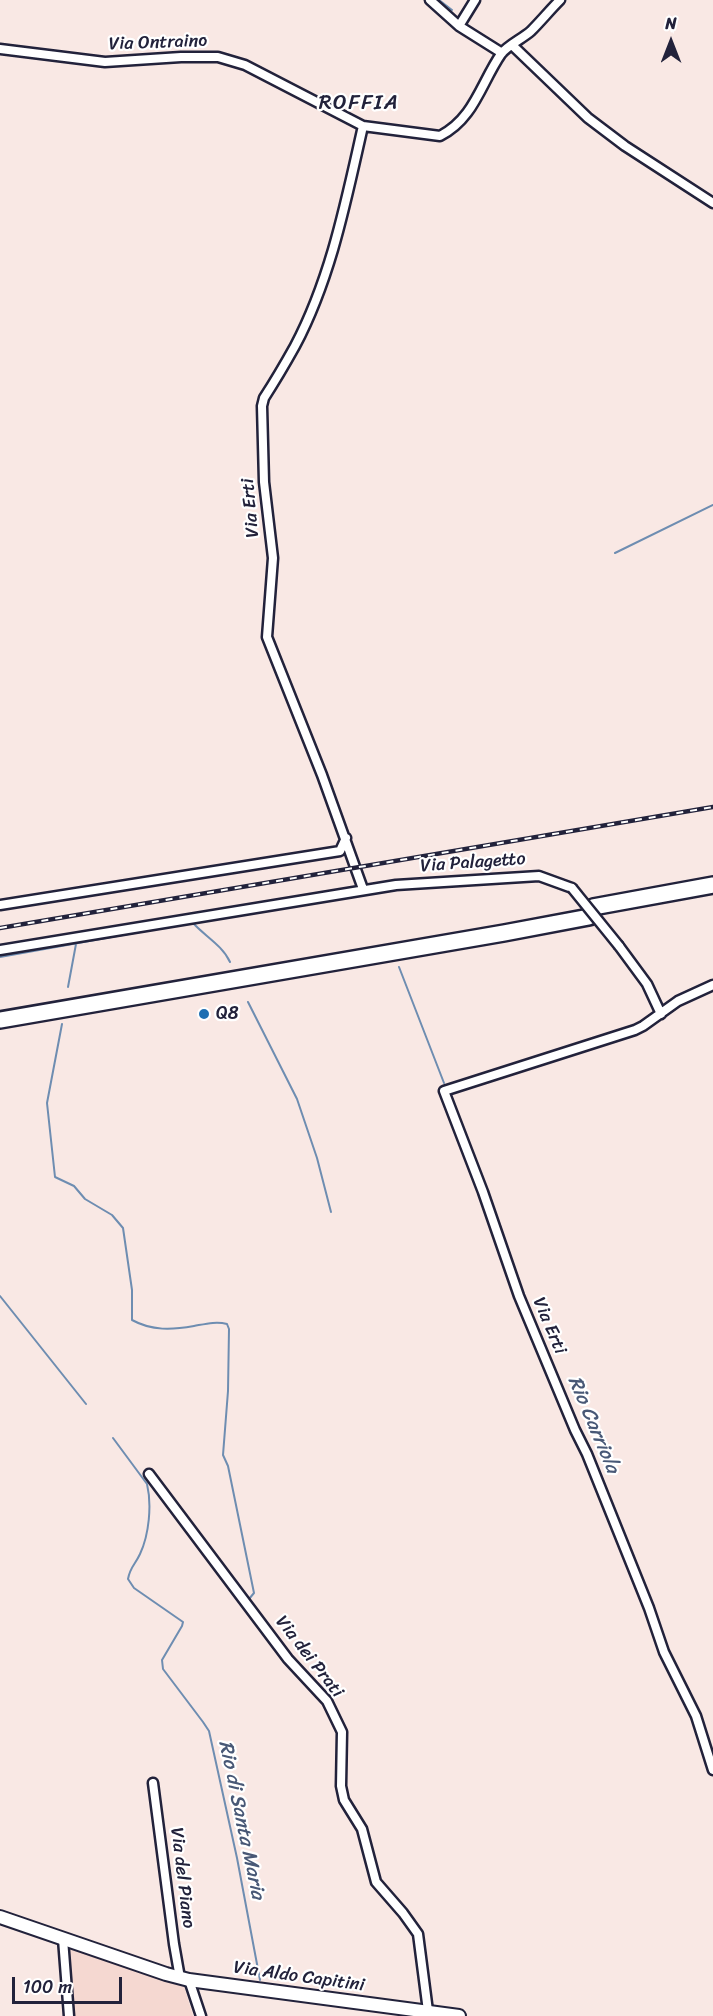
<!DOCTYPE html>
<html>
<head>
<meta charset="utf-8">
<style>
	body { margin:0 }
	#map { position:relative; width:713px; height:2016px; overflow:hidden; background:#f9e8e4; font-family:Sriracha,sans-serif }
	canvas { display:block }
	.north { position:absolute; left:641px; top:12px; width:60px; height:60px; -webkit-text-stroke:4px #fff; paint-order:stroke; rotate:0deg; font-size:16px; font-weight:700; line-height:24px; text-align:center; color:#22223b }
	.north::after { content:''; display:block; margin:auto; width:21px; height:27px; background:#22223b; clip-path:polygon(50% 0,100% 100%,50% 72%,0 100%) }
	.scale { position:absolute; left:12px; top:1977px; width:110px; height:27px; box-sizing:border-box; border:3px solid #22223b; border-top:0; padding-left:8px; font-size:18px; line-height:21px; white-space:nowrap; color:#22223b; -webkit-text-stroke:4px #fff; paint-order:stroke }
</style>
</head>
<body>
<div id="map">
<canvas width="713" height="2016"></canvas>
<div class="north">N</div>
<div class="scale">100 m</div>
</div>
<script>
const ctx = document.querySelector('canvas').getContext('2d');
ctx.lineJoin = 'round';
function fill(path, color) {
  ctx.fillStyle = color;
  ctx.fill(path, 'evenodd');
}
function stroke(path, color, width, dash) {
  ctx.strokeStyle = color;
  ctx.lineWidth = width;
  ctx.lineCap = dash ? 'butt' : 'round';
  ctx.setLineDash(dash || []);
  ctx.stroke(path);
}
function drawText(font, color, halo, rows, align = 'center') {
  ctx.font = font + ' Sriracha,sans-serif';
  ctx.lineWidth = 4.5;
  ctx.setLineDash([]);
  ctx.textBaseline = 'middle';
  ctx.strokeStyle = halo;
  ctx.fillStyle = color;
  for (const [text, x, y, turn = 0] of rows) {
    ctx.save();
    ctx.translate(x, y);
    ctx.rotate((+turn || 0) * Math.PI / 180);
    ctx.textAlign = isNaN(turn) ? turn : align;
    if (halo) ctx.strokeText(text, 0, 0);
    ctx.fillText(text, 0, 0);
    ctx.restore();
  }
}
fill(new Path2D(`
	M68,1947l116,39 9,30h-119z`), '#f5d8d1');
stroke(new Path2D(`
	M439,0l13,10
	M615,553l98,-48
	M0,957l190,-34 4,1c11,12 29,22 36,38
	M399,967l45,116
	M68,987l8,-43
	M248,1002l49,97 20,59 14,54
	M62,1024l-15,79 8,74 19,9 11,13 27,16 11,13 9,62v30c20,11 40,10 62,6 11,-2 22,-5 33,-2l2,5 -1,62 -5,64 5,11 26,127 -5,6
	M504,1241l11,31
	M0,1296l86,108
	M576,1422l23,52
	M113,1438l34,46c5,21 2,51 -7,70 -5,11 -10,13 -12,25l6,9 49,34 -1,4 -20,34 1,9 40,53 6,9 28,127 23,122
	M674,1663l15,27 13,33`), '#6e8db1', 2);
const street = new Path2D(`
	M430,0l29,26 43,27
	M459,26l16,-26
	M512,45l76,73 37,28 88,57
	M0,49l105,13 76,-5h37l27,8 118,61 77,10c34,-17 41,-53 61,-82 7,-9 21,-15 30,-23 10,-10 19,-21 29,-31
	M363,126c-17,75 -32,152 -68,220 -10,18 -20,35 -31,52l-2,8 2,76 9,76 -6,79 55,138 41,114
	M0,905l340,-54 6,-13
	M619,946l28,38 14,30
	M0,950l396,-65 143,-9 33,12
	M713,985l-35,16 -35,25 -8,4 -191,61 39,101 36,104 56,134 12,24 62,154 15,44 32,64 17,54
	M149,1474l139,185 39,42 15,31 -1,54 3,14 18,29 14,53 27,31 15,21 10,77 3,5
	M153,1783l21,161 6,34
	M63,1939l6,77
	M189,1980l12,36`);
const secondary = new Path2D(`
	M0,1917l166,57 23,6 270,36`);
const highway = new Path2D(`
	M593,907l120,-22
	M0,1020l504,-87 85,-16`);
stroke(street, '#22223b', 13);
stroke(secondary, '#22223b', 16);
stroke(highway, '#22223b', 20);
stroke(street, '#fff', 8);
stroke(secondary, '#fff', 12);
stroke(highway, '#fff', 15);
const rail = new Path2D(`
	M0,928l713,-121`);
stroke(rail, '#22223b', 4.5);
stroke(rail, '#fff', 2, [7]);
const streetBridge = new Path2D(`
	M572,888l47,58`);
stroke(streetBridge, '#22223b', 13, []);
stroke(streetBridge, '#fff', 8);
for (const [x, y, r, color] of [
	[204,1014,6,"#1f6fb2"]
]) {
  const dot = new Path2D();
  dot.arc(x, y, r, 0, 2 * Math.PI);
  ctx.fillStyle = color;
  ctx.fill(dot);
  stroke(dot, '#fff', 2);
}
drawText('18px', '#22223b', '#fff', [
	["Via Ontraino",158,43,-2],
	["Via Erti",251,508,-95],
	["Via Palagetto",473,863,-4],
	["Via Erti",549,1326,67],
	["Via dei Prati",309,1657,52],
	["Via del Piano",182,1878,83],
	["Via Aldo Capitini",299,1977,8]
]);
drawText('18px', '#22223b', '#fff', [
	["Q8",216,1014]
], 'left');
drawText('italic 20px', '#485876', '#fff', [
	["Rio Carriola",593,1425,67],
	["Rio di Santa Maria",241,1820,78]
]);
ctx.letterSpacing = '1.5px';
drawText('21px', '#22223b', '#fff', [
	["ROFFIA",359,104]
]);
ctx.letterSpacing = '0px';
</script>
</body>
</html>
